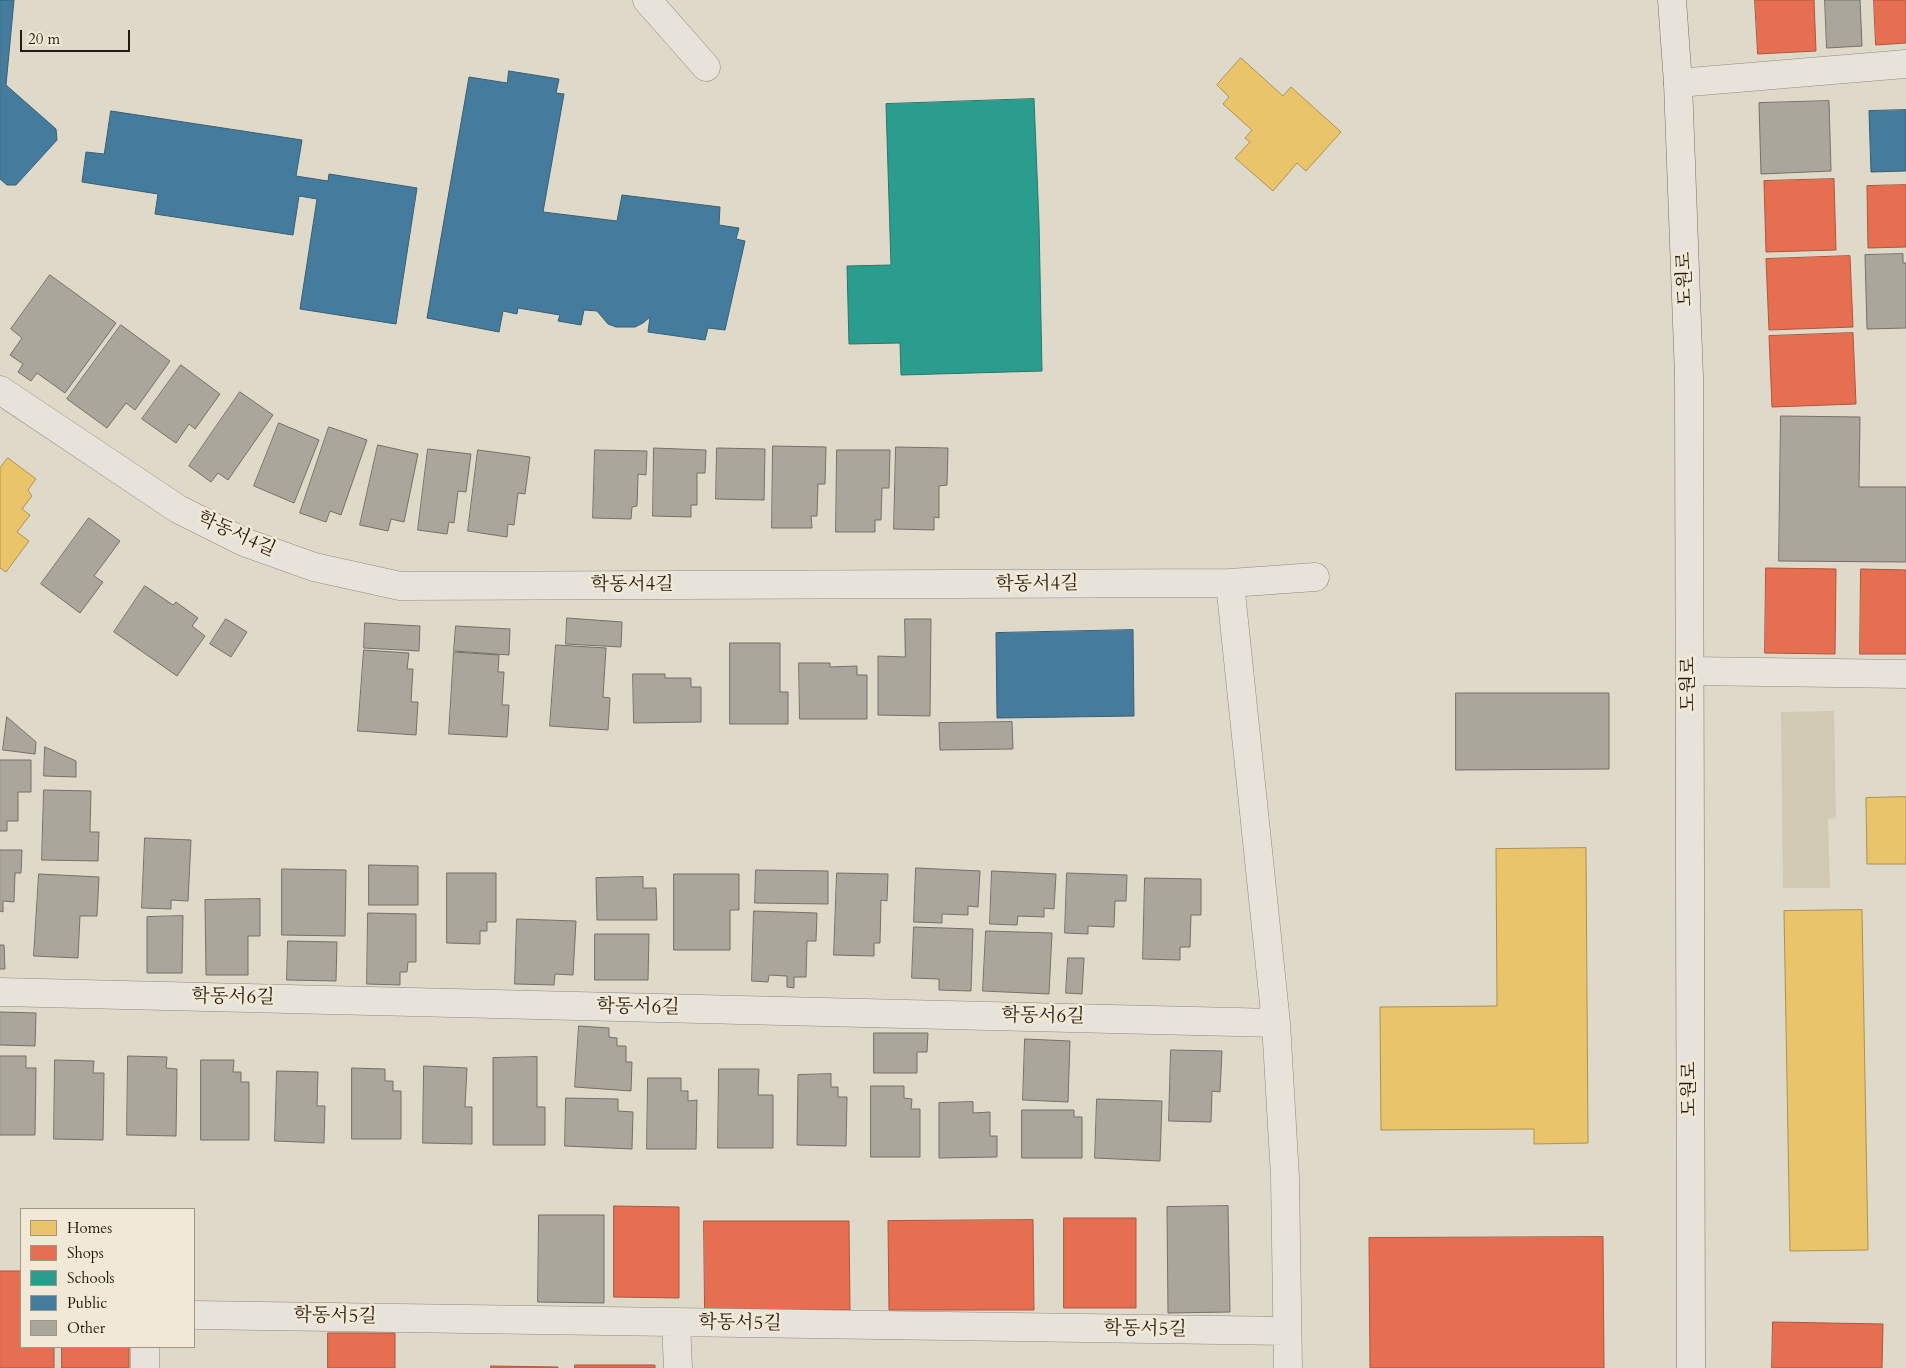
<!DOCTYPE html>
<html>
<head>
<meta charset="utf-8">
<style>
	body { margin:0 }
	#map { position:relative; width:1906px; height:1368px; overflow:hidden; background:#dfd9c9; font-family:Cardo,serif }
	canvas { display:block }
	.legend { position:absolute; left:20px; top:1208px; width:175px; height:140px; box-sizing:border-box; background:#f1e9d5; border:1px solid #9f9687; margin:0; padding:6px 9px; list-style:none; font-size:15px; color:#251a13 }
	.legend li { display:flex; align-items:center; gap:10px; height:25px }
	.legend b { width:25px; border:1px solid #9f9687 }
	.scale { position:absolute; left:20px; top:30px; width:110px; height:22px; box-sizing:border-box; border:2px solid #251a13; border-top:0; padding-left:6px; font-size:15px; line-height:18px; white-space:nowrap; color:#251a13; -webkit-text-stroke:4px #f1e9d5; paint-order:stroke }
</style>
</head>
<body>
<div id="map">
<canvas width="1906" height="1368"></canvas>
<ul class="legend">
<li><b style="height:14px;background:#e9c46a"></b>Homes</li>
<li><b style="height:14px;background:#e76f51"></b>Shops</li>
<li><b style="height:14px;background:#2a9d8f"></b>Schools</li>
<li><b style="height:14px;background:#457b9d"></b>Public</li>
<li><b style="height:14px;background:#aba69b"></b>Other</li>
</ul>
<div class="scale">20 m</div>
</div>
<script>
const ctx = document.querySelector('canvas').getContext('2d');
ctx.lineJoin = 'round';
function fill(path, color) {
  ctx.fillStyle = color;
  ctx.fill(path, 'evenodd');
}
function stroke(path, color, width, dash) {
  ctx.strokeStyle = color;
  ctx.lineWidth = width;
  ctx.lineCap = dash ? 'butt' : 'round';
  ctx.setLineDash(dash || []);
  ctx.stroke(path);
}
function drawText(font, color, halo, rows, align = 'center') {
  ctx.font = font + ' Cardo,"Noto Serif KR",serif';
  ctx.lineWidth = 5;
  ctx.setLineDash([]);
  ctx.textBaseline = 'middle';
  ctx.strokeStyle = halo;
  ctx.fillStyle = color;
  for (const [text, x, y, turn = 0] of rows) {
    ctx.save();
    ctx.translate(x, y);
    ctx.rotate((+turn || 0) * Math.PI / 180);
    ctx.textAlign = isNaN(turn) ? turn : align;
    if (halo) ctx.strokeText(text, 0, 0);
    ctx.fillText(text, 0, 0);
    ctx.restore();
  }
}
fill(new Path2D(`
	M1834,711l2,107 -8,1 2,69h-47l-2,-176z`), '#d2c9b4');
const homes = new Path2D(`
	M1241,58l42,38 8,-9 50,45 -35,39 -9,-8 -24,28 -38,-33 15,-16 -5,-4 7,-8 -29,-26 6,-7 -12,-12z
	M8,458l28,21 -8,11 4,6 -10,13 8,6 -13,17 12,9 -23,31 -6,-4v-100z
	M1906,797v67h-39l-1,-66z
	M1586,848l2,295 -54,1v-15l-153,1 -1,-123 117,-1 -1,-157z
	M1862,910l6,340 -78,1 -6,-340z`);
fill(homes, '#e9c46a');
stroke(homes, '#ae9150', 1);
const shops = new Path2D(`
	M1755,0h59l2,51 -58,3z
	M1874,0h32v43l-30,2z
	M1834,179l2,71 -70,2 -2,-71z
	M1906,185v62l-38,1 -1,-62z
	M1850,256l3,71 -84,3 -3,-71z
	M1853,333l3,71 -84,3 -3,-71z
	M1766,568l70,1 -1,85 -70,-1z
	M1861,569l45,1v84h-46z
	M614,1206l65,1v91l-65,-1z
	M1064,1218h72v90h-72z
	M1033,1220l1,90h-145l-1,-89z
	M704,1221h145l1,89 -145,1z
	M1603,1237l1,131h-234l-1,-130z
	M0,1271h21v76h33v21h-54z
	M1773,1322l110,2 -1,44h-110z
	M328,1333h67v35h-67z
	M62,1347h67v21h-67z
	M575,1365h80v3h-80z
	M491,1366l67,1v1h-67z`);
fill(shops, '#e76f51');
stroke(shops, '#ad563e', 1);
const schools = new Path2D(`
	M1034,99l5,124 3,148 -141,4 -1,-32 -51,1 -2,-78 44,-1 -5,-161z`);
fill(schools, '#2a9d8f');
stroke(schools, '#28766a', 1);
const public = new Path2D(`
	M0,0h14l-8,85 50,44 1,11 -41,45h-9l-7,-6z
	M509,71l50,8 -3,14 8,1 -21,118 74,9 5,-26 98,12 -1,18 20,3 -3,11 9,2 -20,89 -17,-2 -3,12 -57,-8 2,-15 -7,6 -8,4h-19l-8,-3 -11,-13 -13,-1 -3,15 -23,-4 2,-6 -42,-7 -1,6 -14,-3 -4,21 -72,-14 42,-241 38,6z
	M1906,110v61l-35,1 -2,-61z
	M111,111l191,29 -6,36 32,5 1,-7 88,14 -21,136 -96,-15 17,-110 -18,-3 -6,39 -138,-21 3,-20 -76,-12 4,-30 18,2z
	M1133,630l1,86 -137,2 -1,-85z`);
fill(public, '#457b9d');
stroke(public, '#3b5e74', 1);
const building = new Path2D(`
	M1825,0h35l2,46 -35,2z
	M1829,101l2,70 -70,3 -2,-71z
	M1903,254v9h3v65l-39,1 -2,-74z
	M50,275l66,48 -51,70 -28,-20 -6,8 -13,-9 5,-8 -13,-9 12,-17 -11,-9z
	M121,325l49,36 -35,49 -9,-7 -19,25 -40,-29z
	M181,365l39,29 -25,35 -6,-5 -13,19 -34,-24z
	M240,392l33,23 -45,65 -10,-7 -7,9 -22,-16z
	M1781,416l79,1 -1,70h47v75l-127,-1z
	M279,423l40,17 -25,63 -40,-17z
	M329,427l38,13 -26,75 -11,-4 -4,11 -26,-9z
	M378,445l40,9 -14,68 -13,-3 -3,12 -28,-6z
	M773,446l53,1 -1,37h-7l-1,32h-6l1,12h-40z
	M896,447l52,1 -1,37 -8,1v32l-5,-1v13l-40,-1z
	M654,448l52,2 -1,23h-8v32h-6v12l-38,-1z
	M717,448l48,1 -1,51 -48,-1z
	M428,449l43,5 -5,38 -8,-1 -4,32 -5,-1 -2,12 -29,-4z
	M478,450l52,7 -5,37 -7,-1 -4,32 -6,-1 -1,13 -39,-6z
	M595,450l52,1 -1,24 -8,-1 -1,32 -5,1 -1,12 -38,-1z
	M837,450h53l-1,38h-7l-1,32h-6v12h-39z
	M89,518l31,23 -26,35 9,6 -23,31 -39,-29z
	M145,586l28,19 3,-3 22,16 -6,8 13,10 -28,40 -63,-44z
	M567,618l55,4 -1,25 -55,-3z
	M226,619l21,13 -16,25 -21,-13z
	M905,619h26l-1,97 -52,-1v-59l27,1z
	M365,623l55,3 -1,25 -55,-3z
	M456,626l54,3 -1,26 -55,-4z
	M730,643h50v49h8v32h-58z
	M556,645l50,3 -3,49 7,1 -2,32 -58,-4z
	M364,650l45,3 -2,16h6l-2,33h7l-2,33 -58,-4z
	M454,652l45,3 -1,17h6l-2,33h7l-2,32 -58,-3z
	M799,663h31v4l27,-1v9h10v44h-67z
	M633,674h32v4h26v9h10v35l-67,1z
	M1456,693h153v76l-153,1z
	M7,717l29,25 -1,12 -32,-4z
	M1012,722l1,27 -73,1 -1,-27z
	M45,747l31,14v16l-32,-1z
	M0,760h31v32h-13v29h-11v10h-7z
	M44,790l47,1 -1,41h9l-1,29 -56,-1z
	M145,838l46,2 -3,61 -17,-1v9l-29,-1z
	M0,850h22l-1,23h-6l-1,29 -11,-1v11l-3,-1z
	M369,865l49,1v39h-49z
	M916,868l64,3 -2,36 -10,-1v9l-26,-1v9l-28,-1z
	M282,869l64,1 -1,66 -63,-1z
	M756,870l72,1v33l-73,-1z
	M992,871l64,3 -2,35 -10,-1v9l-26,-1 -1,9 -27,-1z
	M447,873h49v49h-9v9h-7v13l-33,-1z
	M837,873l51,1 -1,27 -6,-1 -1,43h-6v13l-40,-1z
	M1067,873l60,2 -1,26h-11l-1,26 -26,-1v8l-23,-1z
	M39,874l60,3 -2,39h-17l-2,42 -44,-2z
	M674,874h65v36h-9v40h-56z
	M643,877v11h13l1,32h-60l-1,-42z
	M1145,878l56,1v36h-10l-1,32h-10v13l-37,-1z
	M260,899v37h-12v39h-42l-1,-75z
	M754,911l63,2 -1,28h-9l-1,36h-12v11l-7,-1v-11l-18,-1 -1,7 -16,-1z
	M368,913l48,1v48h-8l-1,10h-7v13l-33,-1z
	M183,916l-1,57h-35v-56z
	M517,919l59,2 -3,54 -18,-1 -1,11 -39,-1z
	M914,927l59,2 -2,62 -32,-1v-11l-27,-1z
	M986,931l66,2 -3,61 -66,-3z
	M595,934h54l-1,46h-53z
	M288,941l49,1 -1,39 -49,-1z
	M0,945h4l1,24h-5z
	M1068,958h16l-2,36 -16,-1z
	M0,1012l36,1 -1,33 -35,-1z
	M579,1026l30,2v9l8,1v8h9v16h6l-1,29 -56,-4z
	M874,1033h54l-1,19h-10v21h-43z
	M1025,1039l45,2 -2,61 -45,-2z
	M1171,1050l51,1 -2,41 -8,-1 -1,31 -42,-1z
	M0,1056h26v12h10l-1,67h-35z
	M128,1056l39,1 -1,11 11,1 -1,67 -49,-1z
	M537,1057v50h8v38h-52v-87z
	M55,1060l39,1 -1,12h11l-1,67 -49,-1z
	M201,1060h33l-1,12h8v10h8v58h-48z
	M424,1066l43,2 -2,39h7v37l-49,-1z
	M352,1068l33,1v12h8v10h8v48h-49z
	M719,1069h40l-1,26h15v53h-55z
	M277,1071l41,1 -1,34h8l-1,37 -49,-2z
	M831,1074v13h7v10h9l-1,49 -49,-1 1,-70z
	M648,1078h33v13h7v10l9,-1 -1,49h-49z
	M871,1086h33v12l8,1 -1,10h9v48h-49z
	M566,1098l52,1v12l15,1 -1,37 -67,-3z
	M1097,1099l65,2 -2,60 -65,-3z
	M973,1102v11l17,-1v24h7v21l-58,1v-55z
	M1022,1110h52v7h8v41h-60z
	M1228,1206l2,106 -62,1 -1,-106z
	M539,1215h65v88l-66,-1z`);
fill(building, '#aba69b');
stroke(building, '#757068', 1);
const street = new Path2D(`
	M647,0l59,67
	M1678,83l228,-19
	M0,390l178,119 66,33 70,25 86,19 830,-3 85,-6
	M1230,583l46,440 9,154 3,191
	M1690,671l216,3
	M0,992l1276,31
	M194,1315l1093,16
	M676,1323l2,45
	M145,1368v-21`);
const secondary = new Path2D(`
	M1672,0l6,83 11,294 2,991`);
stroke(street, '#8f8a81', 29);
stroke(secondary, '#757068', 29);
stroke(street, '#e7e3db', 28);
stroke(secondary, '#e7e3db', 28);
drawText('19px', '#251a13', '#f1e9d5', [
	["도원로",1686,279,-92],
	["학동서4길",236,535,24],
	["학동서4길",1037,585,-1],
	["학동서4길",632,586],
	["도원로",1690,684,-90],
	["학동서6길",233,998,1],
	["학동서6길",638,1008,1],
	["학동서6길",1043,1017,1],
	["도원로",1691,1089,-90],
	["학동서5길",335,1317,1],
	["학동서5길",740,1324,1],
	["학동서5길",1145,1330,1]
]);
</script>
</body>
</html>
